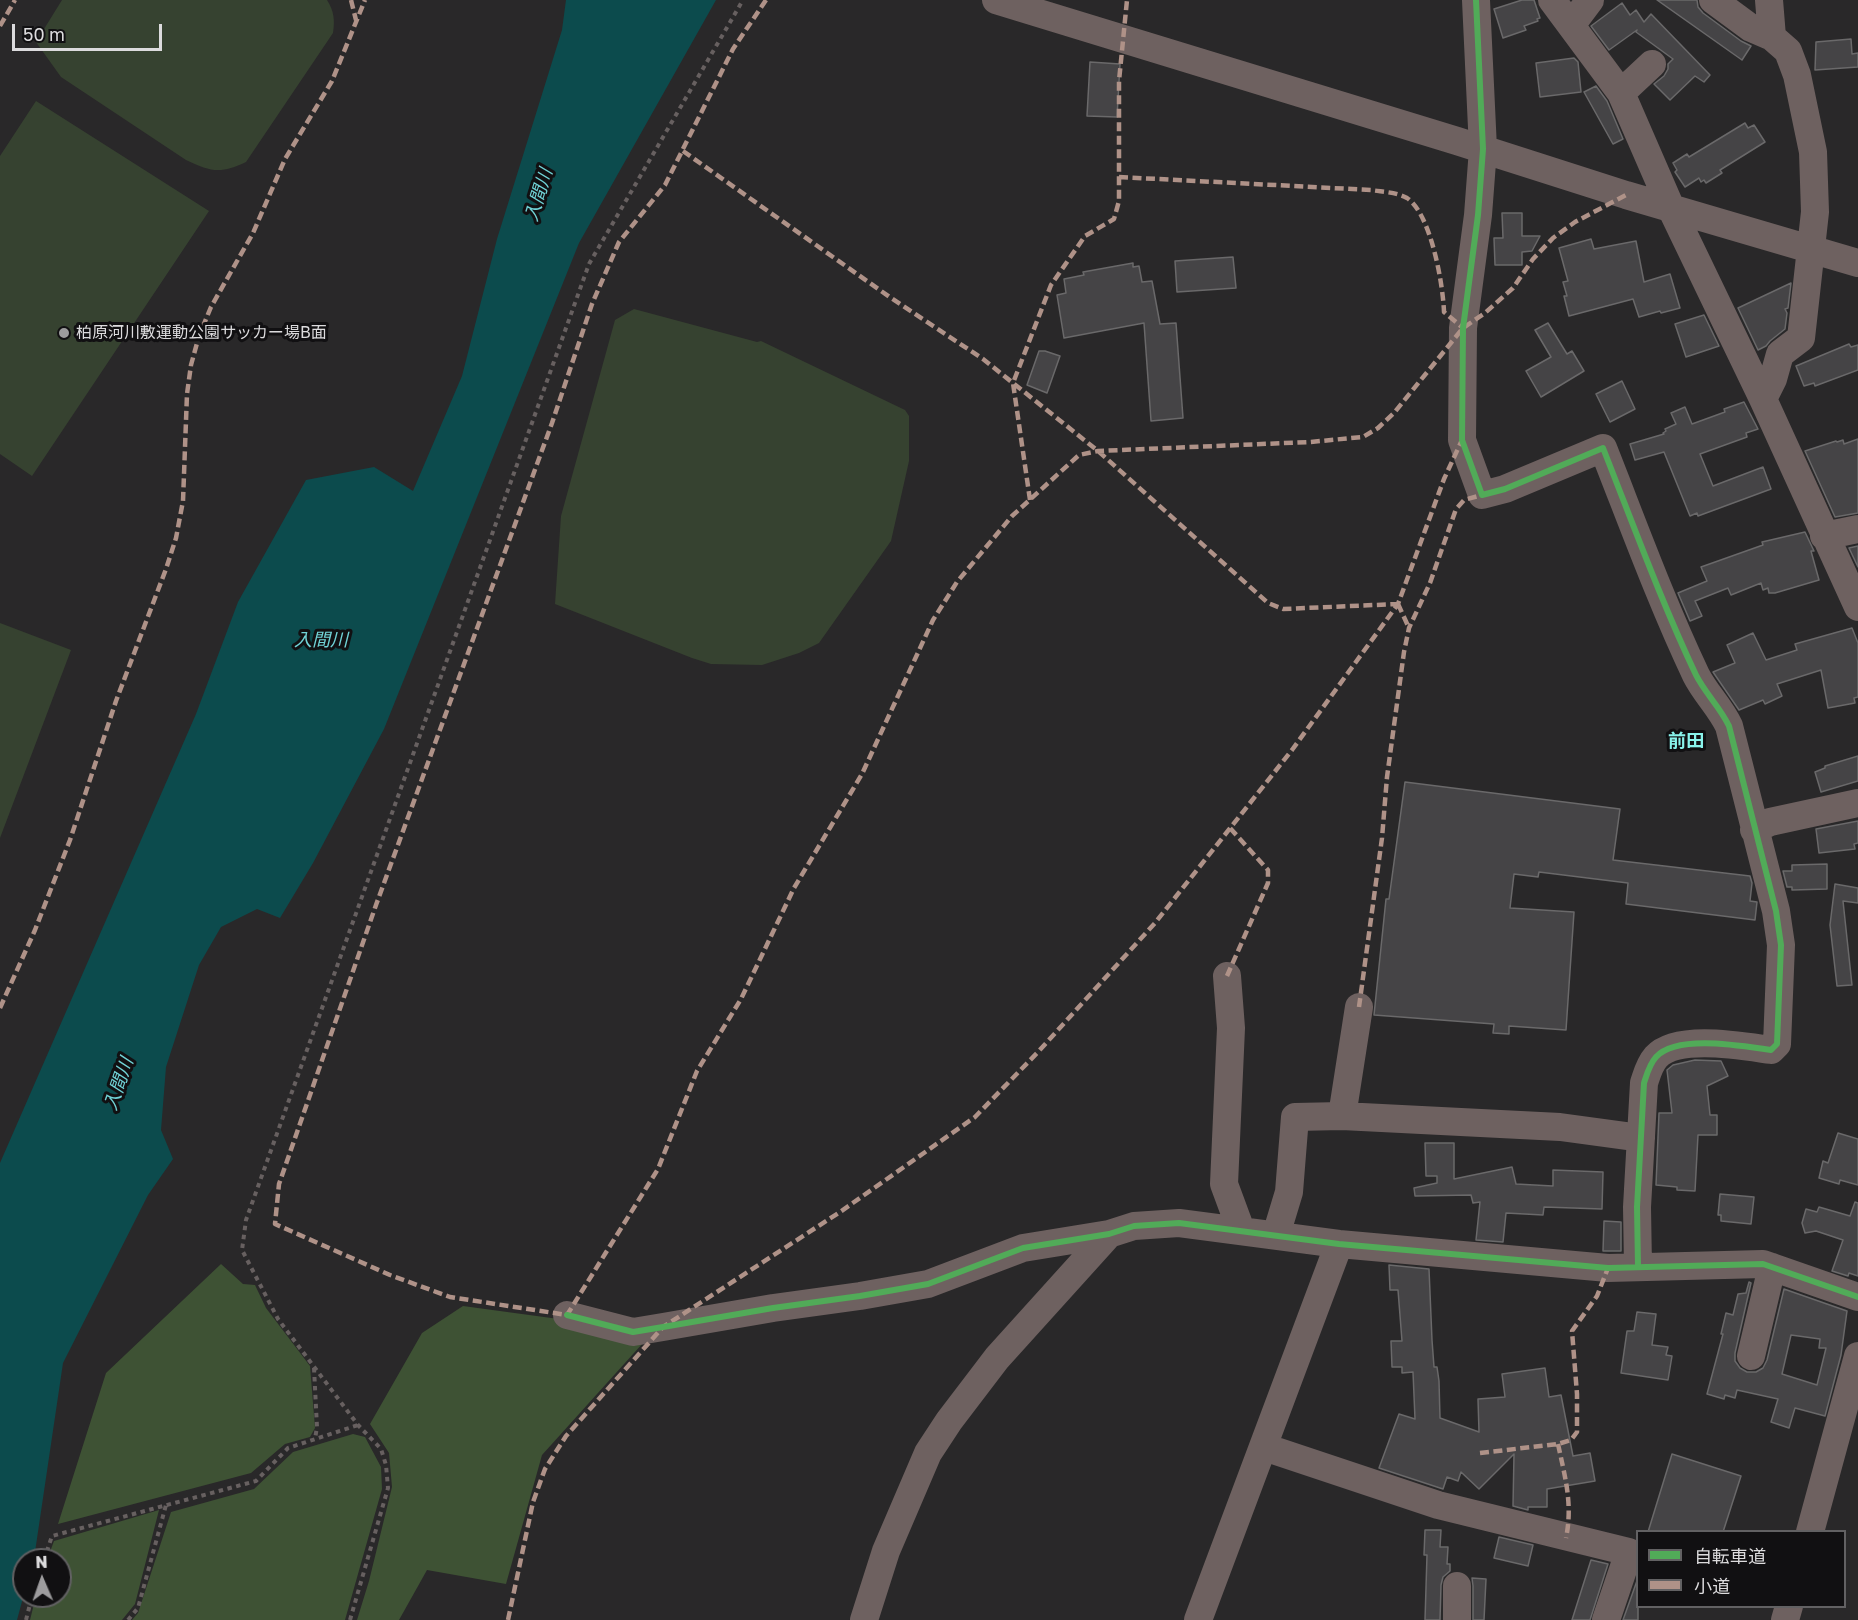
<!DOCTYPE html>
<html>
<head>
<meta charset="utf-8">
<style>
	body { margin:0 }
	#map { position:relative; width:1858px; height:1620px; overflow:hidden; background:#292829; font-family:"Golos Text","Noto Sans JP",sans-serif }
	canvas { display:block }
	.legend { position:absolute; left:1636px; top:1530px; width:210px; height:78px; box-sizing:border-box; background:#111012; border:2px solid #626163; margin:0; padding:8px 10px; list-style:none; font-size:18px; color:#dcdbdd }
	.legend li { display:flex; align-items:center; gap:12px; height:30px }
	.legend b { width:30px; border:2px solid #626163 }
	.north { position:absolute; left:12px; top:1548px; width:60px; height:60px; box-sizing:border-box; background:#111012; border:2px solid #626163; border-radius:50%; rotate:358deg; font-size:16px; font-weight:700; line-height:24px; text-align:center; color:#dcdbdd }
	.north::after { content:''; display:block; margin:auto; width:21px; height:27px; background:#9d9c9e; clip-path:polygon(50% 0,100% 100%,50% 72%,0 100%) }
	.scale { position:absolute; left:12px; top:24px; width:150px; height:27px; box-sizing:border-box; border:3px solid #dcdbdd; border-top:0; padding-left:8px; font-size:18px; line-height:21px; white-space:nowrap; color:#dcdbdd; -webkit-text-stroke:4px #111012; paint-order:stroke }
</style>
</head>
<body>
<div id="map">
<canvas width="1858" height="1620"></canvas>
<ul class="legend">
<li><b style="height:8px;background:#51ab58"></b>自転車道</li>
<li><b style="height:8px;background:#af9288"></b>小道</li>
</ul>
<div class="north">N</div>
<div class="scale">50 m</div>
</div>
<script>
const ctx = document.querySelector('canvas').getContext('2d');
ctx.lineJoin = 'round';
function fill(path, color) {
  ctx.fillStyle = color;
  ctx.fill(path, 'evenodd');
}
function stroke(path, color, width, dash) {
  ctx.strokeStyle = color;
  ctx.lineWidth = width;
  ctx.lineCap = dash ? 'butt' : 'round';
  ctx.setLineDash(dash || []);
  ctx.stroke(path);
}
function drawText(font, color, halo, rows, align = 'center') {
  ctx.font = font + ' "Golos Text","Noto Sans JP",sans-serif';
  ctx.lineWidth = 6;
  ctx.setLineDash([]);
  ctx.textBaseline = 'middle';
  ctx.strokeStyle = halo;
  ctx.fillStyle = color;
  for (const [text, x, y, turn = 0] of rows) {
    ctx.save();
    ctx.translate(x, y);
    ctx.rotate((+turn || 0) * Math.PI / 180);
    ctx.textAlign = isNaN(turn) ? turn : align;
    if (halo) ctx.strokeText(text, 0, 0);
    ctx.fillText(text, 0, 0);
    ctx.restore();
  }
}
fill(new Path2D(`
	M62,0h265c7,11 8,20 6,33l-87,129c-25,12 -35,10 -60,-2l-125,-83 -25,-35z
	M36,101l173,110 -177,265 -32,-22v-298z
	M634,309l123,33 4,-1 144,69 4,6v45l-18,80 -72,102 -20,10 -37,12 -51,-1 -19,-6 -137,-54 6,-88 54,-196z
	M0,623l71,27 -71,188z`), '#364230');
fill(new Path2D(`
	M221,1264l22,20 12,1 11,23 44,58 5,62 -5,9 -25,7 -34,29 -193,51 48,-151z
	M463,1306l103,14 77,23 -101,112 -36,129 -79,-14 -28,50h-42l12,-39 23,-94 -3,-34 -19,-29 52,-91z
	M353,1434l12,3 16,30 1,22 -37,131h-213l6,-7 33,-101 83,-23 39,-37z
	M159,1510l-24,94 -13,16h-92l6,-24h24v-36h-13l7,-19z`), '#3e5234');
fill(new Path2D(`
	M566,0h150l-137,243 -195,486 -71,134 -33,55 -23,-9 -36,18 -22,38 -33,102 -5,63 12,29 -25,36 -85,168 -28,189 -2,8h-9v34l-7,26h-17v-457l196,-449 42,-112 68,-122 68,-13 39,24 49,-115 35,-137 65,-209z`), '#0c4b4d');
const building = new Path2D(`
	M1522,0h12l6,18 -3,1 1,2 -14,5 2,4 -23,8 -9,-29z
	M1657,0h40l1,7 5,6 38,28 10,5 -9,14z
	M1622,3l8,12 6,-5 8,12 7,-8 59,61 -6,7 -9,-6 -25,24 -16,-16 10,-8 4,-7v-5l5,-5 -37,-27 1,-2 -28,20 -18,-24z
	M1851,39l1,15 6,-1v14l-43,3 1,-28z
	M1574,58l4,4 3,30 -41,5 -4,-34z
	M1090,62l30,2 -3,53 -30,-1z
	M1596,86l11,15 16,38 -10,5 -29,-52z
	M1745,123l3,5 6,-3 11,17 -45,28 2,3 -16,10 -2,-3 -3,2 -2,-4 -14,9 -10,-15 2,-2 -4,-7 14,-9 2,3z
	M1502,213h20v23h18l-8,15 -10,1v13h-27l-1,-27h9z
	M1591,239l3,10 42,-8 8,41 26,-8 10,34 -19,5 -1,-2 -21,6 -6,-18 -64,17 -5,-20h3l-4,-14 5,-1 -9,-33z
	M1233,257l3,31 -59,4 -2,-31z
	M1133,263v4l6,-1 3,16 10,-1 8,43 16,-1 7,95 -32,3 -7,-98 -80,15 -7,-43 9,-2 -2,-14 20,-4 -1,-3z
	M1791,283l-3,25 -3,1 2,4 -2,16 -15,12 -4,5 -8,4 -20,-42z
	M1704,315l15,31 -33,11 -11,-33z
	M1548,323l19,31 5,-3 12,20 -43,26 -15,-26 25,-14 -16,-27z
	M1849,344l2,3 7,-2v25l-43,16 -1,-3 -10,3 -8,-20z
	M1039,351h6l15,5 -13,37 -20,-8z
	M1622,381l13,28 -25,13 -14,-28z
	M1744,402l14,27 -12,4 1,4 -47,17 13,32 50,-19 8,22 -73,27 -1,-3 -7,3 -26,-64 -29,8 -5,-16 34,-10 -1,-1 3,-2 -1,-2 11,-5 -5,-11 14,-6 7,17 33,-12 -1,-3z
	M1858,439v74l-23,4 -30,-66 31,-10 1,1 6,-2 1,4z
	M1805,532l9,19h-3l8,29 -44,13h-6l-1,-5 -5,2 -2,-7 -30,12 -3,-7 -33,13 7,15 -12,5 -12,-28 29,-12 -6,-14 62,-22 -1,-3z
	M1858,546v21l-9,-19z
	M1852,628l6,15v54l-4,1 1,5 -27,5 -7,-38 -44,14 5,12 -17,8 -2,-4 -24,10 -26,-38 22,-9 -8,-18 26,-12 13,27 31,-10 -2,-6z
	M1858,756v25l-37,11 -6,-20 10,-4v-2z
	M1405,782l215,27 -7,51 137,16 2,7 -2,18 7,1 -2,18 -129,-16 2,-21 -89,-11 -1,5 -24,-3 -4,34 64,4 -8,118 -57,-4v8l-16,-1 1,-9 -120,-9 12,-116h3z
	M1858,821v22l-4,1 1,5 -36,4 -3,-24z
	M1827,864v25l-35,1v-3h-5l-4,-16h9v-6z
	M1835,884l23,4v15l-15,-2 9,84 -15,1 -7,-61z
	M1695,1060l26,1 7,15 -21,10 3,29h7v20h-19l-3,56 -18,-1v-3l-21,-2 3,-72h13l-5,-43 6,-5z
	M1838,1133l20,6v46l-18,-5 -1,4 -20,-6 4,-17 5,2z
	M1425,1143h29v36l58,-12 4,17 37,2v-16l50,2 -1,37 -58,-2 -1,8 -37,-2 -3,29 -27,-2 4,-38 -7,1 -2,-8 -56,1 -1,-8 23,-5v-7h-11z
	M1720,1194l34,3 -3,27 -30,-3v-6h-3z
	M1855,1202l3,1v73l-9,-3 -1,3 -16,-5 11,-31 -27,-9 -11,2 -3,-10 4,-14 11,3 2,-5 31,9z
	M1604,1221l17,1v29h-18z
	M1389,1265l40,4 3,71 2,27h3l2,14 1,37 39,14 -1,-33 27,-2 -3,-23 43,-6 4,29 12,-2 12,61 17,-3 5,28 -48,8v18h-19v3l-15,-4 1,-52 -35,35 -18,-17 -3,9 -11,-4 -4,12 -64,-21 20,-54 16,5 -2,-47 -11,1v-6h-10l-1,-26h11l-4,-51h-8z
	M1749,1282l2,1 -16,70v8l5,7 7,4h9l7,-4 4,-8 17,-71 63,22 -6,44 -16,61 -30,-8 -6,20 -18,-6 7,-23 -41,-9 -2,8 -10,-3 -1,4 -17,-5 16,-60h-2l5,-21 7,2 5,-21 8,-1zM1791,1335l29,4 -1,9h7l-9,37 -35,-11z
	M1637,1312l19,2 -4,31 16,2 -2,8 6,1 -4,24 -47,-7 6,-42h7z
	M1672,1454l69,22 -18,56h-75z
	M1425,1530h16l-1,17h8l-1,17h3v7l-7,6 -2,8 -1,35h-15l2,-65h-3z
	M1499,1537l34,8 -5,21 -34,-8z
	M1591,1560l17,4 -18,56h-18z
	M1472,1578l14,1 -2,41h-11v-34z
	M1638,1578v42h-15z`);
fill(building, '#454446');
stroke(building, '#6a696a', 1.5);
stroke(new Path2D(`
	M314,1368l3,59 -2,12
	M44,1560l8,-24 204,-55 32,-33 70,-23
	M26,1620l6,-24
	M128,1620l10,-12 28,-103
	M350,1620l38,-132 -2,-23 -5,-16 -23,-24 -80,-106 -36,-69 4,-30 343,-956 154,-264`), '#676060', 4, [4.5, 4.5]);
stroke(new Path2D(`
	M996,0l461,141 169,54 232,68
	M1476,0l7,149 -5,66 -15,113 -1,112 20,55 23,-6 98,-41c30,76 58,153 93,227 9,18 24,32 33,51l47,185 5,34 -4,99 -6,6c-29,-4 -94,-16 -115,7 -7,8 -9,17 -12,26l-7,124 1,60
	M1552,0l69,93 50,115 92,191 95,208
	M1713,0l38,28 21,9
	M1572,24l18,-24
	M1621,93l31,-29
	M1763,399l10,-20 7,-25 21,-16 14,-126 -2,-60 -16,-77 -9,-24 -16,-14 -3,-37
	M1824,536l34,-7
	M1754,830l16,-8 88,-19
	M1227,976l4,52 -7,156 17,46
	M1342,1116l17,-109
	M1276,1235l13,-43 6,-75 47,-1 218,11 81,11
	M567,1315l66,17 30,-5 110,-19 87,-12 68,-12 95,-36 86,-14 25,-8 45,-3 160,21 269,24 155,-4 95,33
	M1751,1356l21,-89
	M1264,1447l174,58 191,47 -23,68
	M1810,1532l48,-176
	M864,1620l22,-69 42,-98 21,-32 48,-63 112,-124
	M1198,1620l141,-376
	M1457,1620v-34
	M1785,1620l4,-14`), '#6e6160', 28);
stroke(new Path2D(`
	M351,0l5,20
	M766,0l-33,49 -68,136 -46,57 -27,62 -40,119 -176,482 -97,279 -4,40 115,51 60,22 117,18 91,-146 39,-98 44,-72 53,-111 68,-114 71,-154 24,-38 55,-66 67,-61 19,-4 212,-9 53,-5 15,-9 16,-15 69,-85 22,-15 28,-25 20,-29 20,-21 22,-16 51,-27
	M0,26l15,-26
	M683,151l208,147 92,61 115,92 170,152 15,6 115,-5
	M1119,177l252,13c12,2 25,2 36,8 24,16 36,86 37,114l19,16
	M1030,500l-17,-117 38,-98 34,-49 29,-17 5,-18v-120l8,-81
	M1398,604l11,24
	M1227,976l41,-93v-13l-38,-42
	M1359,1007l23,-169 5,-61 17,-125 5,-24 21,-45 26,-74 8,-9 18,-5
	M0,1008l35,-78 35,-90 46,-139 50,-132 10,-31 7,-37 4,-107 4,-29 8,-29 12,-29 42,-74 32,-74 47,-78 33,-81
	M1558,1444c7,33 15,60 8,94
	M1480,1453l78,-9 13,-4 6,-8v-38l-5,-63 25,-35 11,-28
	M508,1620l25,-118 12,-33 21,-33 97,-109 177,-115 135,-95 63,-65 117,-129 137,-173 106,-146 46,-125 18,-39`), '#af9288', 4.5, [9, 4.5]);
stroke(new Path2D(`
	M1476,0l7,149 -5,66 -15,113 -1,112 20,55 23,-6 98,-41c30,76 58,153 93,227 9,18 24,32 33,51l47,185 5,34 -4,99 -6,6c-29,-4 -94,-16 -115,7 -7,8 -9,17 -12,26l-7,124 1,60
	M567,1315l66,17 30,-5 110,-19 87,-12 68,-12 95,-36 86,-14 25,-8 45,-3 160,21 269,24 155,-4 95,33`), '#51ab58', 6);
for (const [x, y, r, color] of [
	[64,333,6,"#9d9c9e"]
]) {
  const dot = new Path2D();
  dot.arc(x, y, r, 0, 2 * Math.PI);
  ctx.fillStyle = color;
  ctx.fill(dot);
  stroke(dot, '#111012', 2);
}
drawText('16px', '#dcdbdd', '#111012', [
	["柏原河川敷運動公園サッカー場B面",76,333]
], 'left');
drawText('italic 18px', '#71d3d7', '#111012', [
	["入間川",539,195,-73],
	["入間川",321,640],
	["入間川",119,1084,-71]
]);
drawText('bold 18px', '#89f3eb', '#111012', [
	["前田",1686,741]
]);
</script>
</body>
</html>
